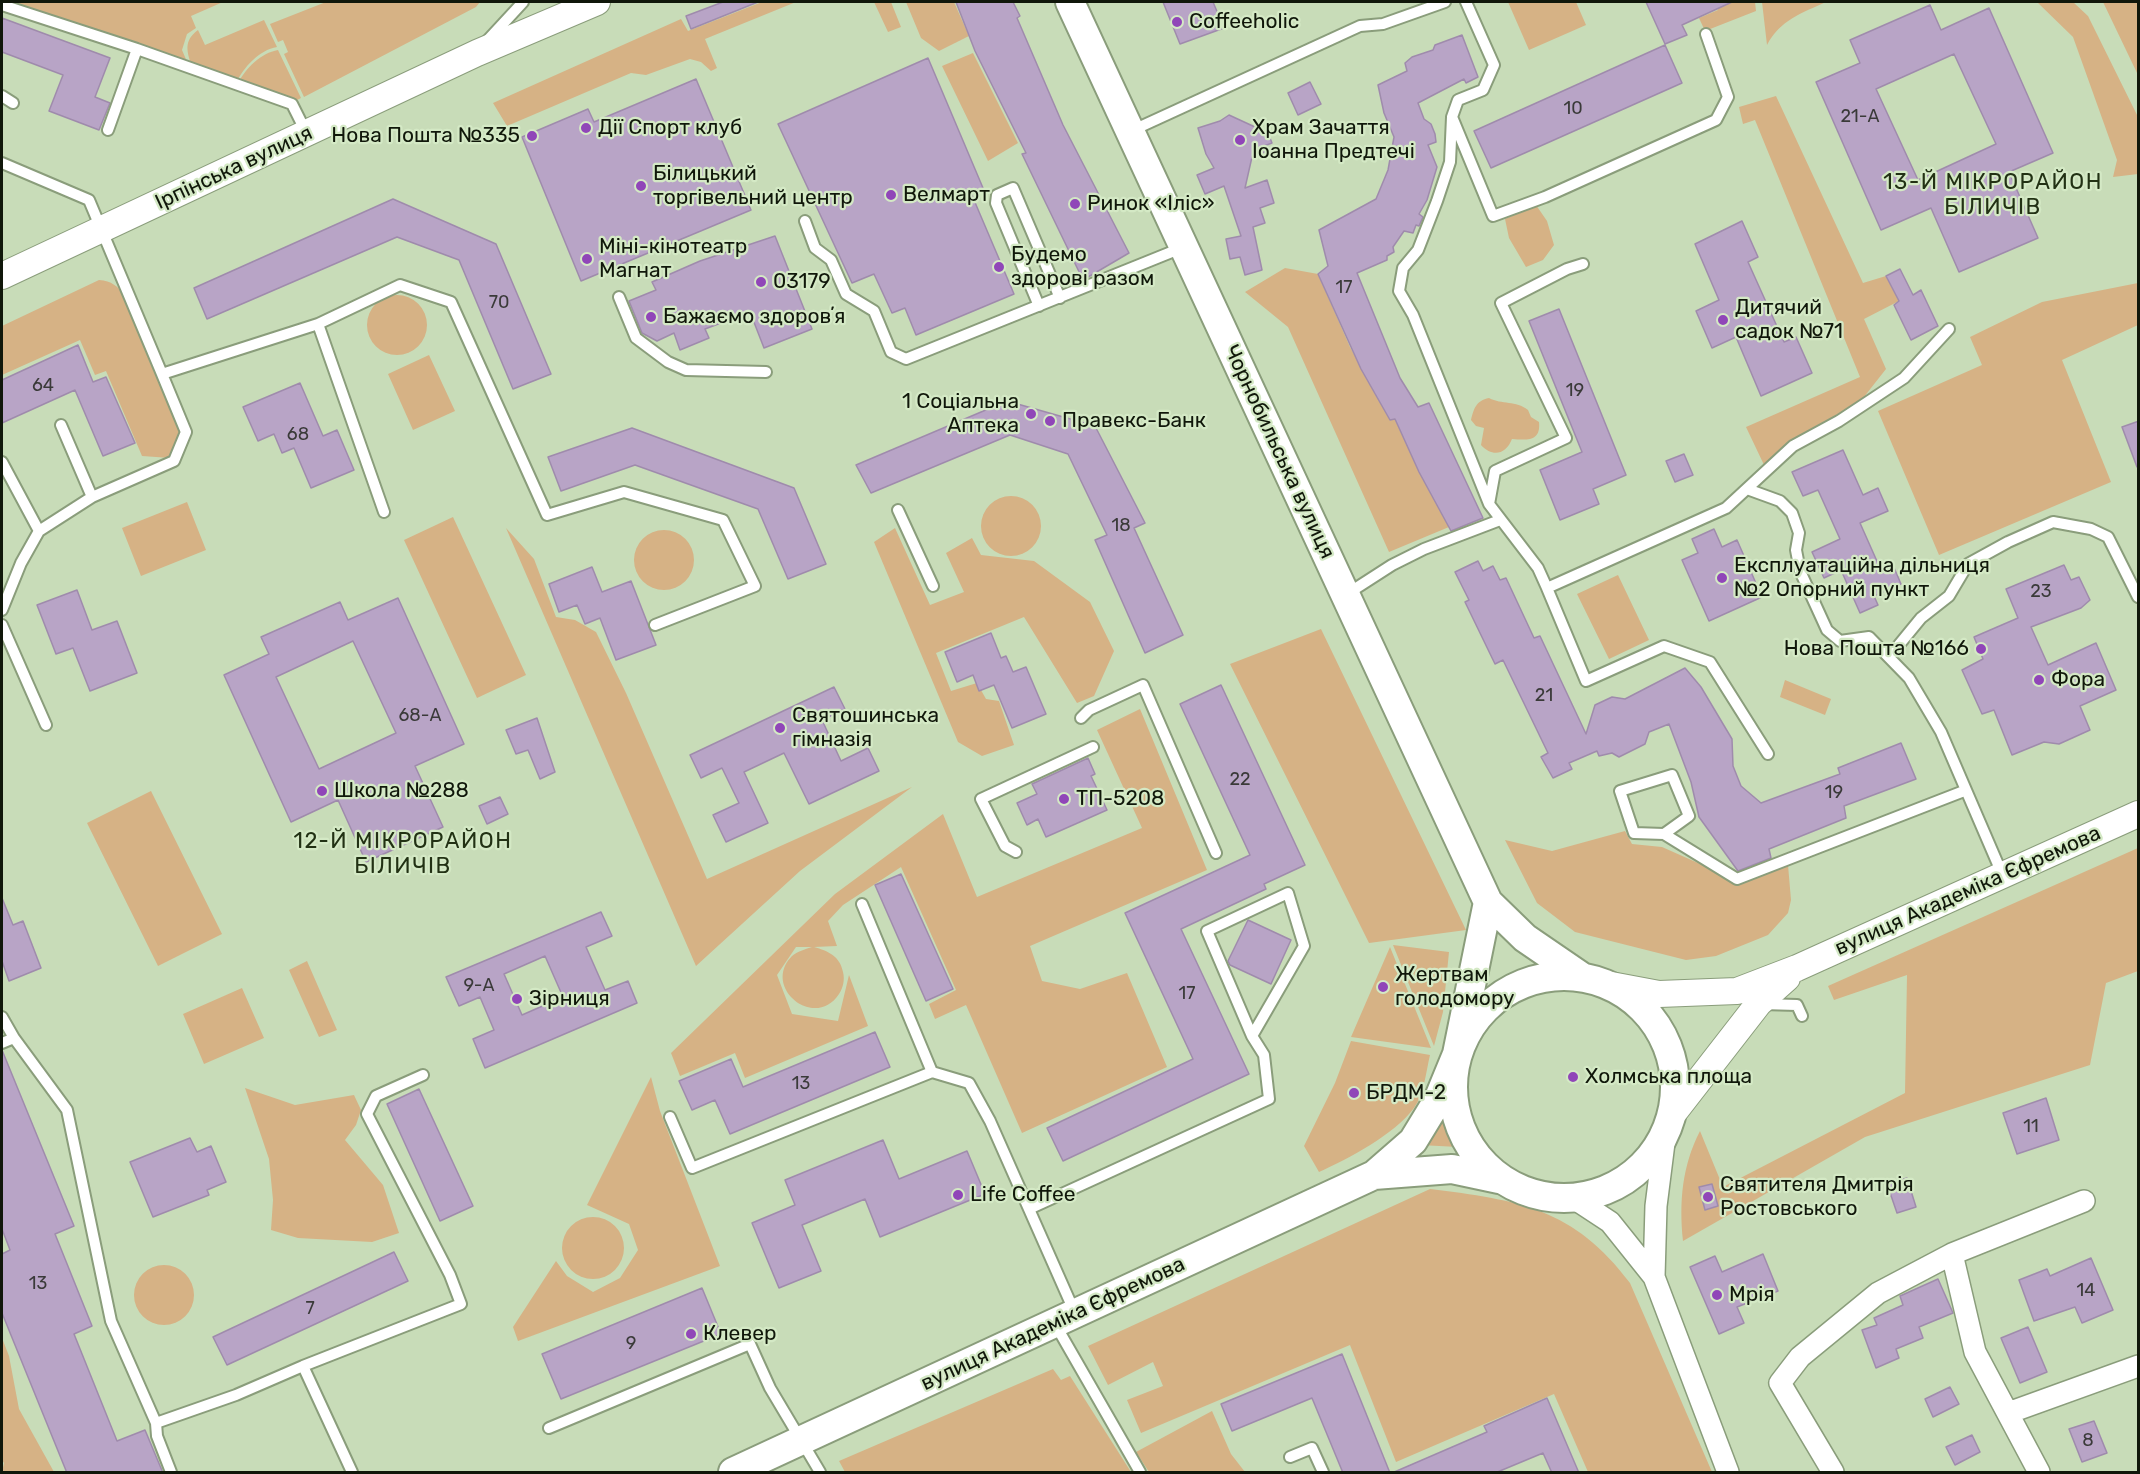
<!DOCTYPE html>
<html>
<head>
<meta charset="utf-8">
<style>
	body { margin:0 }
	#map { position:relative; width:2140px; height:1474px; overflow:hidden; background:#c8dcb8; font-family:Rubik,sans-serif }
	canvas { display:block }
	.frame { position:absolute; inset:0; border:3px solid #10170a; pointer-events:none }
</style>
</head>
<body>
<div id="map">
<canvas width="2140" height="1474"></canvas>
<div class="frame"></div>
</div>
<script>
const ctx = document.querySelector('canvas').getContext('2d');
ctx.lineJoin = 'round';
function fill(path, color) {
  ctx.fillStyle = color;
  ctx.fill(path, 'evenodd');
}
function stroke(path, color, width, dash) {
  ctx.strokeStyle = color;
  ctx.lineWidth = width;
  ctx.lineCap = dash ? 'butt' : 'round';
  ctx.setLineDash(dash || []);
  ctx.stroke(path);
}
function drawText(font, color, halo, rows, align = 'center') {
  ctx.font = font + ' Rubik,sans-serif';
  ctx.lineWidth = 4.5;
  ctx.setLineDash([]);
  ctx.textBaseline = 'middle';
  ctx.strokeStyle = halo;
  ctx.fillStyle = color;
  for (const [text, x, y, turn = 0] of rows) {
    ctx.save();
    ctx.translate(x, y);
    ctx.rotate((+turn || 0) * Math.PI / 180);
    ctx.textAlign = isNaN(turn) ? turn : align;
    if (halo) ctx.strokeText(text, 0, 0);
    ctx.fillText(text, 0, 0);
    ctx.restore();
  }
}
fill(new Path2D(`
	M13,2h210l-32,14 5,12 -9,6 -5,16 6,14z
	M326,2h154l-4,5 -172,90 -20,-43 4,-2 -5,-12 -5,2 -8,-18z
	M762,2h34l-91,37 12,29 -6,3 -10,-9 -11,-3 -44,16 -15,-2 -124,53 -14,-23 188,-84 7,12z
	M874,2h17l10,25 -13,5z
	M906,2h48l15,34 -30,15 -18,-13z
	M1508,2h68l10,23 -57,25z
	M1714,2h41l1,9 -51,20 -6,-13 19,-8z
	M1762,2h64c-24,11 -46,18 -59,43z
	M2037,2h36l15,14 50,101v57l-25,3 4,-17 -44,-123z
	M2103,2h35v73z
	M264,20l13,27c-18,3 -33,20 -41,36l-44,-16c-5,-15 -9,-26 6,-37l7,15z
	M278,50l23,48 -10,5 -53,-20c8,-15 23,-30 40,-33z
	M973,53l45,90 -30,18 -46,-95z
	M1776,96l87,187 23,-7 13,25 -35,18 22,50 -26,33 -95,65 -19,-40 114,-50 -105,-257 -12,4 -4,-17z
	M1536,205l11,16 7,24 -11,15 -17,7 -17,-29 -4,-19z
	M1285,268l33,6 32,73 40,73 5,-1 54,108 -60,25 -101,-225 -43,-35z
	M99,280c13,1 18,6 27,16l54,137 -10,25 -28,-2 -36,-85 -11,4 -15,-35 -78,35v-49z
	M2138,283v42l-76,35 49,122 -172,73 -61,-144 104,-46 -12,-28 72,-35z
	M367 325a30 30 0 1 1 60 0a30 30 0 1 1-60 0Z
	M429,355l26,56 -42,19 -25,-56z
	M1489,398c13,7 27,2 39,12l3,7 8,5c2,20 -12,18 -27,17 -6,15 -19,19 -31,6l3,-17 -8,-2 -5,-6c3,-12 5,-19 18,-22z
	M981 526a30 30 0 1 1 60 0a30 30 0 1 1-60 0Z
	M187,502l19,48 -65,26 -19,-48z
	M453,517l73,158 -49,23 -73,-158z
	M506,528l28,31 22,58 19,3 21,12 30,61 81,186 205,-92 -112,84 -104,95z
	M895,528l35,77 34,-13 -18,-39 26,-15 9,17 53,6 56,41 24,49 -20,45 -17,7 -53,-86 -88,36 15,38 26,-8 9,16 13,2 15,44 -32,11 -24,-14 -84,-200z
	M634 560a30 30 0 1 1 60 0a30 30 0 1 1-60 0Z
	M1618,575l31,65 -40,19 -32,-65z
	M1321,629l145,301 -97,13 -139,-279z
	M1785,680l46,19 -6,16 -45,-18z
	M1140,709l67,161 -177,76 12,35 38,8 47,-16 40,94 -145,66 -56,-128 -31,14 -6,-15 27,-14 -55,-123 -58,38 -15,16 9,25 -23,1c14,4 26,9 29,25 2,8 0,16 -4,22 -24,37 -78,-7 -47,-38 6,-5 14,-7 20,-9h-16l-19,28 15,39 46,7 11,-46 19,51 -123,52 -10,-25 -55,23 -9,-23 164,-159 108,-80 34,83 165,-69 -45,-98z
	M151,791l71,143 -64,32 -71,-143z
	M1625,831l7,13 30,3 81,36 45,-18 3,35 -3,13 -20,22 -52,21 -30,4 -111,-28 -38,-29 -32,-63 47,11z
	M2138,848v123l-32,12 -16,82 -225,72 -182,104c-4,-39 -1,-75 17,-110l23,56 182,-94 2,-118 -73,25 -6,-14z
	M1393,945l56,7 -6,60 -9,34z
	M1390,947l41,101 -80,-11z
	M307,961l30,69 -18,7 -30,-67z
	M242,988l22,50 -60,26 -21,-50z
	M1351,1041l79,14c-4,17 -6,39 -16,53 -19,26 -66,51 -95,64l-15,-26 31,-63z
	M651,1077l9,34 60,155 -202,75 -5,-14 43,-66 11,15 26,16 27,-14 18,-28 -9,-26 -42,-19z
	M245,1088l50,17 59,-10 7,15 -5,15 -11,15 38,45 16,48 -27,9 -74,-4 -27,-8 2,-30 -4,-41z
	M1444,1116l14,31 -38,-2z
	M1430,1189c88,11 144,19 200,94l82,189h-124l-34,-78 -158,68 -46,-117 -209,88 -14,-33 36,-14 -10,-24 -45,23 -20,-39z
	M562 1248a31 31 0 1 1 62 0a31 31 0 1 1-62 0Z
	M134 1295a30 30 0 1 1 60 0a30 30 0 1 1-60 0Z
	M2,1338l7,18 10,53 35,63h-52l2,-9 -2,-3z
	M1053,1369l8,11 9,-4 61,96h-286l-6,-11z
	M1212,1411l19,43 14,18h-96l-13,-20z`), '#d6b285');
const building = new Path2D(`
	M723,2h35l-67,27 -5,-13z
	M956,2h57l7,14 -3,2 46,107 66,128 -46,27 -61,-126 4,-1 -51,-102z
	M1163,2h50l11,26 -44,16z
	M1646,2h86l-50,23 5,10 -22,9z
	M1930,5l11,25 48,-22 64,145 -44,19 29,66 -79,34 -28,-64 -50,22 -65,-148 44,-19 -10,-23zM1954,54l42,90 -78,36 -42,-91z
	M2,18l108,40 -15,39 15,6 -11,27 -50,-19 14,-36 -61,-23z
	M1462,35l16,42 -12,6 -2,-4 -46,24 6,16 7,5 4,10 1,8 -8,3 9,22 -10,33 -8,14 4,3 -4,9 -3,-1 -3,8 -9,-2 -11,16 1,5 -7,4v4l-30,13 43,105 18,29 11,-4 54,115 -32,13 -32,-59 -24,-53 -5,1 -29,-51 -43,-95 10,-8 -9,-36 57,-31 12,-29 6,-33 -10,-24 -6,-28 29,-14 -2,-8 7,-6 21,-7 2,-5z
	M1665,45l17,38 -191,85 -17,-37z
	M928,58l55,130 -12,5 43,101 -98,41 -11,-27 -13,5 -18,-39 -22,9 -74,-159z
	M696,79l55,131 -170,71 -59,-144 66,-28 6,13z
	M1310,82l11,22 -23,11 -10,-22z
	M1229,115l39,18 4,10 -8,3 3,5 -15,6 -7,31 22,-8 7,23 -14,5 5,15 -12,4 9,43 -17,5 -5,-18 -10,2 -4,-20 15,-3 -17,-50 -19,8 -8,-19 17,-7 -8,-14 -8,-26 22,-7z
	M393,199l103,45 55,130 -38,15 -54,-129 -62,-23 -190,82 -13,-31z
	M1742,221l16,36 -10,5 36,80 12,-5 16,36 -51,23 -25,-59 -24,11 -16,-37 23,-11 -24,-56z
	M775,236l37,93 -48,19 -14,-36 -45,17 4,9 -29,12 -6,-17 -17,8 -15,-8 -13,-32 27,-11 -4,-8 48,-21z
	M1900,269l13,26 8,-5 17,36 -27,14 -17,-35 5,-4 -13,-25z
	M1559,309l67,166 -33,14 6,15 -39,16 -20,-50 42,-18 -53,-131z
	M78,345l15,37 13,-5 29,66 -32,13 -28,-66 -73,33v-43z
	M300,383l23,53 14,-6 17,40 -43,18 -17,-40 -12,5 -8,-19 -16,7 -15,-34z
	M1007,401l88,25 50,97 -11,5 49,107 -38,18 -50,-113 12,-5 -39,-81 -58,-19 -139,58 -15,-28z
	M2139,421v46h-2l-15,-40z
	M632,428l162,60 32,76 -38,15 -30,-70 -123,-44 -74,26 -13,-34z
	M1843,450l20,45 15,-7 10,23 -28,12 20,45 12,-5 9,21 -27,12 4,9 -18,8 -19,-43 -17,8 -12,-26 28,-13 -22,-49 -15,6 -11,-24z
	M1684,454l9,21 -18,7 -9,-21z
	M1714,529l8,18 15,-7 25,57 -53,24 -27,-61 16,-7 -6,-14z
	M1478,561l5,10 10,-5 7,14 6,-2 28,60 6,-2 46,98 9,-29 17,-8 13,2 60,-31 16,19 31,52 1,27 8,20 20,17 79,-29 -2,-6 63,-25 15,36 -72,27 2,12 -77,31 2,9 -33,13 -39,-54 -8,-35 -22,-58 -20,8 -4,12 -26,13 -7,-4 -13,3 -2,-5 -28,12 3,6 -19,9 -12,-21 7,-4 -45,-93 -8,4 -30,-62 4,-2 -14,-28z
	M2064,565l7,15 8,-3 11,23 -9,8 -50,19 17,38 48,-22 20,47 -36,16 10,24 -31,14 -15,-2 -32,13 -18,-45 -12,4 -20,-44 21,-11 -9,-22 44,-19 -12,-29z
	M592,567l10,25 29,-11 25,64 -40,15 -16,-42 -15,6 -8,-19 -18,7 -10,-28z
	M77,590l15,40 25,-9 20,52 -47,18 -17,-43 -17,6 -19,-49z
	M398,598l66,146 -49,22 28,61 -77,35 -28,-62 -47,22 -67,-147 45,-21 -8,-17 79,-35 8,18zM353,641l43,92 -77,36 -43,-92z
	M991,633l10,25 5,-2 7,16 13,-5 20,47 -34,14 -18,-43 -15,6 -6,-16 -16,7 -12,-30z
	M1221,685l84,180 -41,19 2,5 -85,40 68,145 -186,87 -16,-33 146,-69 -68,-146 125,-58 -70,-151z
	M834,687l11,22 -23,11 19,41 27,-13 11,23 -70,33 -25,-51 -40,19 24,51 -42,19 -13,-27 26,-12 -17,-35 -21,10 -11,-23z
	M537,718l18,54 -15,7 -12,-29 -12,4 -10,-24z
	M1088,758l7,16 -4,2 16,34 -61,27 -8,-18 -11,6 -10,-22 20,-9 -5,-10z
	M500,797l8,17 -21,10 -8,-18z
	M901,874l52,115 -27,12 -51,-116z
	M2,898l11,27 10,-4 18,47 -32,13 -7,-20z
	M601,912l11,24 -26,11 19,43 23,-9 9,22 -152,65 -12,-29 21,-9 -14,-33 -21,9 -13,-29zM545,956l18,41 -41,18 -18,-41z
	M1248,920l43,20 -20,44 -41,-19 -2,-4z
	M875,1032l15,35 -160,67 -15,-34 -23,10 -13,-29 52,-22 12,28z
	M2,1050l72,176 -19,8 37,92 -18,8 43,107 28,-11 18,43h-96l-65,-160v-59l8,-4 -8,-21z
	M419,1089l54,117 -33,15 -53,-117z
	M2046,1098l13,42 -42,14 -14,-41z
	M190,1138l7,14 14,-6 15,36 -19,8 2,5 -56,22 -23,-55z
	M883,1140l16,39 68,-28 18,43 -105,43 -15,-38 -63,26 19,46 -42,17 -27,-65 43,-18 -10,-25z
	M1907,1178l9,29 -19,6 -10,-29z
	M1712,1184l6,22 -13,4 -6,-23z
	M394,1252l14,29 -181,84 -14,-28z
	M1763,1254l15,37 -41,16 7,16 -25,11 -29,-67 25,-11 7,16z
	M2091,1258l22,52 -31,13 -7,-16 -41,14 -15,-41 28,-11 3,7z
	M1938,1279l15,34 -34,14 4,11 -27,11 3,9 -23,10 -14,-38 15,-5 -3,-7 29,-13 -3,-9z
	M702,1288l19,46 -160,65 -19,-45z
	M2028,1327l19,45 -27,11 -19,-45z
	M1342,1354l48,119h-47l-31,-75 -80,33 -11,-27z
	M1950,1387l9,17 -26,13 -8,-18z
	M1547,1398l32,75h-27l-9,-20 -48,20h-103l95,-41 -3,-6z
	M2094,1421l13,32 -25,9 -13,-33z
	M1972,1435l8,17 -25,13 -9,-18z`);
fill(building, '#b8a4c6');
stroke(building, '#9f8bac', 1.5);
const service = new Path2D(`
	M1466,2l28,63 -11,25 -25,10 -6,17 41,99 52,-19 171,-77 12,-23 -22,-63
	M2,5l135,44 155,55 15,30
	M487,41l36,-39
	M2,96l11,7
	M1452,117l-2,45 -13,39 -19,49 -15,18 -4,23 14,24 76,189 49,64 9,20 179,-80 67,-62 46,-25 65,-43 45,-49
	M108,130l29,-81
	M1131,131l229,-105 23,-2 62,-22
	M2,163l87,37 73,174 156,-50 82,-39 51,17 96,213 77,-23 99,28 32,66 -100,39
	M805,221l10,27 16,12 15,34 28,17 17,41 15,7 278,-112
	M619,297l17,41 32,24 18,8 80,2
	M1039,306l-43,-103 1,-8 16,-7 47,110
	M318,324l66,188
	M61,425l31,72
	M2,462l37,69
	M1747,489l33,12 12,12 7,20 -3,17 4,21 27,59 13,11 29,-4 40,41 32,54 62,144
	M1489,504l6,-33 71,-33 -65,-135 66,-34 16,-5
	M898,510l35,76
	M1547,588l39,93 78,-35 46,16 58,92
	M1347,594l45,-29 32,-16 76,-29
	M2,610l19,-47 18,-32 53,-34 82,-36 12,-29 -24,-58
	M2,625l44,100
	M1889,657l32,-39 28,-22 19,-32 40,-22 45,-20 38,7 17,8 30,60
	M1081,718l8,-8 54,-25 73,168
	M1664,834l25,-18 -17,-41 -52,16 14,42 30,1 73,45 227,-88
	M1016,852l-11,-6 -24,-47 112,-52
	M862,904l70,168
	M1762,1004l35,1 5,11
	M2,1017l12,21
	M2,1043l12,-5 53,72 44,211 45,102 80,-28 67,-29
	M670,1117l22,51 240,-96 37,11 21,38 85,192
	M1029,1209l240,-110 -5,-44 -12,-19 -45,-105 81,-38 16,53 -52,90
	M1055,1324l85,148
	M156,1423l1,13 14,36
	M549,1428l201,-84 20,44 50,84
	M1290,1457l22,-9 11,24
	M352,1472l-49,-106 158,-62 -11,-29 -83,-161 9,-18 47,-21`);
const minor = new Path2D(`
	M1575,1199l35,23 44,55 74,195
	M1952,1254l23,98 64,120
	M1654,1277l2,-71 9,-71
	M2008,1413l130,-47
	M1833,1472l-53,-89 20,-26 78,-64 74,-39 132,-53`);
const tertiary = new Path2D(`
	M2,276l475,-223 120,-51
	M1611,985l48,9 78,-3 60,-23 341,-154
	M1672,1115l87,-112 28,-25`);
const secondary = new Path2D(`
	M1070,2l418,900 37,36 57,39
	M1453 1087a111 111 0 1 1 222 0a111 111 0 1 1-222 0Z
	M1374,1175l78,-6 47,10
	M733,1472l641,-297 39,-34 25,-41 19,-46 31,-152`);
stroke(service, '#8a9d7b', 14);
stroke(minor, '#8a9d7b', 24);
stroke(tertiary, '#8a9d7b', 28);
stroke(secondary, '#8a9d7b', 32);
stroke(service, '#fff', 10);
stroke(minor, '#fff', 21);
stroke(tertiary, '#fff', 26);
stroke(secondary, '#fff', 28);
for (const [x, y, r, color] of [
	[1177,22,6,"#9046b8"],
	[586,128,6,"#9046b8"],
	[532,136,6,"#9046b8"],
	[1240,140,6,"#9046b8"],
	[641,186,6,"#9046b8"],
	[891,195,6,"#9046b8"],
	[1075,204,6,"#9046b8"],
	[587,259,6,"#9046b8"],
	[999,267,6,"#9046b8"],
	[761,282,6,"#9046b8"],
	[651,317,6,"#9046b8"],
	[1723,320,6,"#9046b8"],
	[1031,414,6,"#9046b8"],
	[1050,421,6,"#9046b8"],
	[1722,578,6,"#9046b8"],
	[1981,649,6,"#9046b8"],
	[2039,680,6,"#9046b8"],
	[780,728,6,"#9046b8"],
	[322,791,6,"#9046b8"],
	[1064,799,6,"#9046b8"],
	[1383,987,6,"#9046b8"],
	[517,999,6,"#9046b8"],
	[1573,1077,6,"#9046b8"],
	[1354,1093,6,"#9046b8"],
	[958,1195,6,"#9046b8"],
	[1708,1197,6,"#9046b8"],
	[1717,1295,6,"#9046b8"],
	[691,1334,6,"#9046b8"]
]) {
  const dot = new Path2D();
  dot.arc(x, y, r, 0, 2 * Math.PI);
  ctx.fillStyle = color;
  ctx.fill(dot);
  stroke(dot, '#d4e9c5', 2);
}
drawText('18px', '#3a3a39', null, [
	["10",1573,109],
	["21-А",1860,117],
	["17",1344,288],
	["70",499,303],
	["64",43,386],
	["19",1575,391],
	["68",298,435],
	["18",1121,526],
	["23",2041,592],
	["21",1544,696],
	["68-А",420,716],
	["22",1240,780],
	["19",1834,793],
	["9-А",479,986],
	["17",1187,994],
	["13",801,1084],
	["11",2031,1127],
	["13",38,1284],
	["14",2086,1291],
	["7",310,1309],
	["9",631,1344],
	["8",2088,1441]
]);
drawText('21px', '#10170a', '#d4e9c5', [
	["Coffeeholic",1189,22],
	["Дії Спорт клуб",598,128],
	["Храм Зачаття",1252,128],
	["Іоанна Предтечі",1252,152],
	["Нова Пошта №335",520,136,"right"],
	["Білицький",653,174],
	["торгівельний центр",653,198],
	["Велмарт",903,195],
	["Ринок «Іліс»",1087,204],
	["Міні-кінотеатр",599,247],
	["Магнат",599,271],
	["Будемо",1011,255],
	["здорові разом",1011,279],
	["03179",773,282],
	["Дитячий",1735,308],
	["садок №71",1735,332],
	["Бажаємо здоровʼя",663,317],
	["1 Соціальна",1019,402,"right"],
	["Аптека",1019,426,"right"],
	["Правекс-Банк",1062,421],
	["Експлуатаційна дільниця",1734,566],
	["№2 Опорний пункт",1734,590],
	["Нова Пошта №166",1969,649,"right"],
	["Фора",2051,680],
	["Святошинська",792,716],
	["гімназія",792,740],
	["Школа №288",334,791],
	["ТП-5208",1076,799],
	["Жертвам",1395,975],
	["голодомору",1395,999],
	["Зірниця",529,999],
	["Холмська площа",1585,1077],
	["БРДМ-2",1366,1093],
	["Святителя Дмитрія",1720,1185],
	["Ростовського",1720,1209],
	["Life Coffee",970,1195],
	["Мрія",1729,1295],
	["Клевер",703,1334]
], 'left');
drawText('21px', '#10170a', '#d4e9c5', [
	["Ірпінська вулиця",234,168,-25],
	["Чорнобильська вулиця",1279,452,65],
	["вулиця Академіка Єфремова",1968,891,-24],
	["вулиця Академіка Єфремова",1053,1324,-25]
]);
ctx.letterSpacing = '1.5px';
drawText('22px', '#223114', '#d4e9c5', [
	["13-Й МІКРОРАЙОН",1993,183],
	["БІЛИЧІВ",1993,208],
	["12-Й МІКРОРАЙОН",403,842],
	["БІЛИЧІВ",403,867]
]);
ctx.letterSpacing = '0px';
</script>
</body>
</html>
